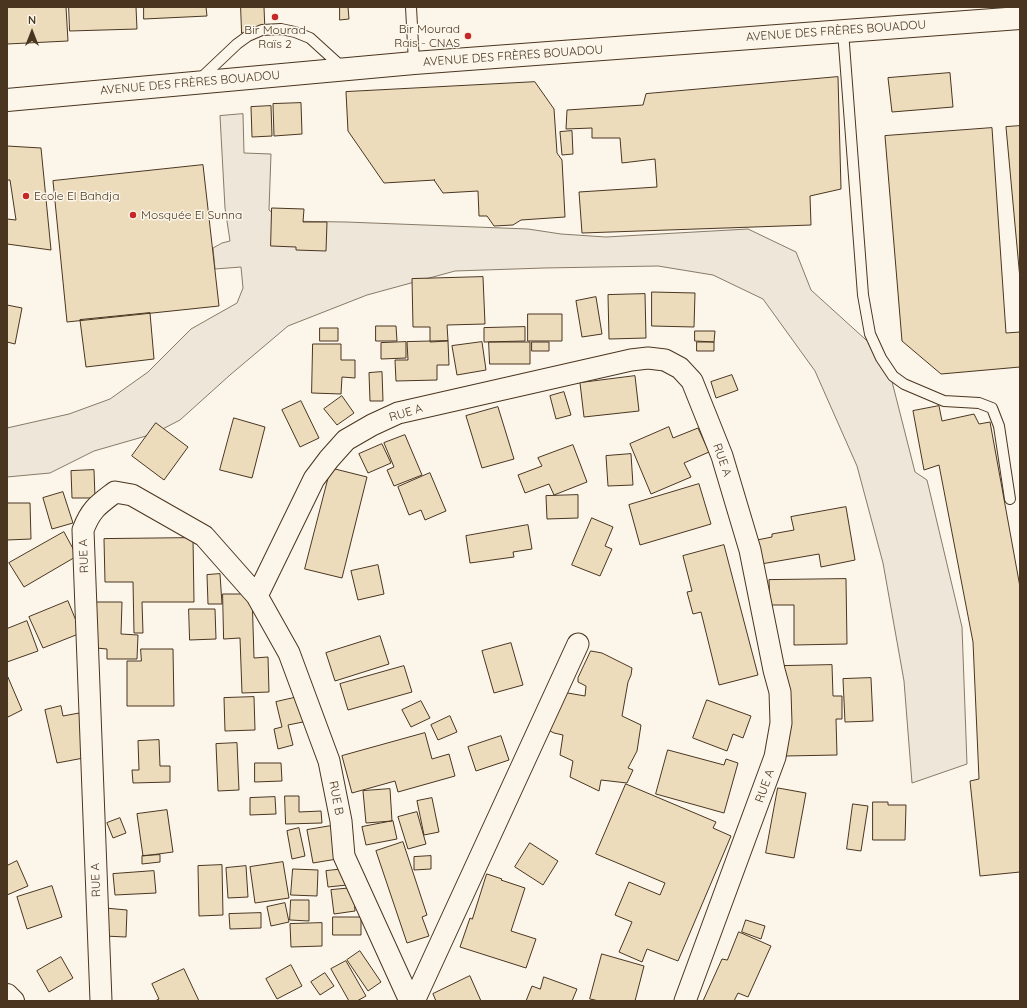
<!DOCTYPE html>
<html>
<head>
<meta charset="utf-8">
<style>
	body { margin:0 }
	#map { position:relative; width:1027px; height:1008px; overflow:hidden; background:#fbf6e9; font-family:Quicksand,sans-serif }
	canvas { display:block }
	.frame { position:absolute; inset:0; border:8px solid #4a3520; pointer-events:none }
	.north { position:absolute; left:12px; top:12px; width:40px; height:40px; -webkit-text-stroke:3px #fbf6e9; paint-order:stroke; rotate:0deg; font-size:11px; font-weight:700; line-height:16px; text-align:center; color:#4a3520 }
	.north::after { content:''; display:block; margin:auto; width:14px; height:18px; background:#4a3520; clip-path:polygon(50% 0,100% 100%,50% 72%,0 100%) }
</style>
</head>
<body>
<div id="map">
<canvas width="1027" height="1008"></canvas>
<div class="frame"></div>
<div class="north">N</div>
</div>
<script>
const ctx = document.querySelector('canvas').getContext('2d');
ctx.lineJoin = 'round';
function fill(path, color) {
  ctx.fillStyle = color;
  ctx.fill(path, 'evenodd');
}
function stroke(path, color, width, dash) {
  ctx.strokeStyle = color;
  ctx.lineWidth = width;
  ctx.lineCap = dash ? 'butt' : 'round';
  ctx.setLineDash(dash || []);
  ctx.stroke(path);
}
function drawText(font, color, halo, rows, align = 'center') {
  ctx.font = font + ' Quicksand,sans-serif';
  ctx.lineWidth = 3;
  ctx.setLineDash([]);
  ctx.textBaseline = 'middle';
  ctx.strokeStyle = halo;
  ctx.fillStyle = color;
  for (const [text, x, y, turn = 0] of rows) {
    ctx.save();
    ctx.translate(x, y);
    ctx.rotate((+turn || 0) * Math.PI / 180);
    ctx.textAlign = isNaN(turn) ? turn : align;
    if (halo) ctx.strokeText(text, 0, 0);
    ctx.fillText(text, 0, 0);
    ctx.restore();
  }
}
const green = new Path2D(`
	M243,114l1,39 27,1 -2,56 13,11 64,1 182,7 33,5 45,3 142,-8 48,23 15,38 75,68 29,114 12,8 35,147 5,137 -55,19 -8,-102 -21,-118 -26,-97 -42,-95 -52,-72 -50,-24 -55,-9 -114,2 -89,3 -88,24 -79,31 -58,49 -50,45 -27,14 -59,17 -44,22 -43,4v-49l62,-14 41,-15 38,-27 43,-43 46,-26 6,-15 -2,-21 -26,2 -2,-21 9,-5 8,-2 -5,-33 -5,-92z`);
fill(green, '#ede6d9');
stroke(green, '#887966', 1);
const building = new Path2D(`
	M7,7h59l2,34 -61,3z
	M69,7h67l1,22 -67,2z
	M144,7h62l1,9 -63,3z
	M241,7h23l1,25 -23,1z
	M340,7h8l1,12 -9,1z
	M950,73l3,34 -61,5 -4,-34z
	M838,77l3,112 -31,7 1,29 -229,8 -3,-41 78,-5 -2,-28 -33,4 -2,-25h-28v-10l-26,1 1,-19 76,-5 3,-11z
	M535,82l19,27 3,44 5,7 3,57 -44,3 -8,5 -19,1 -7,-10h-8l-1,-25 -35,2 -9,-13h1l-51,3 -36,-52 -2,-39z
	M301,103l1,31 -28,2 -1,-32z
	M271,106l1,30 -20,1 -1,-30z
	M1020,126v153l-14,-152z
	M992,128l14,205 14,-1v35l-79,7 -39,-33 -17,-205z
	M572,131l1,23 -11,1 -2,-23z
	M7,146l34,2 10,102 -44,-6v-25l9,1 -6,-40h-3z
	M203,165l16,141 -152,16 -14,-141z
	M272,208l32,1 -1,13h24l-1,29 -30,-1v-3l-25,-1z
	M483,277l2,47 -38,1 1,16 -18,1v-15h-17l-1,-48z
	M652,292l43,1 -1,34 -42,-1z
	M645,294l1,44 -37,1 -1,-44z
	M596,297l6,37 -20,3 -6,-36z
	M7,305l15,3 -7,36 -8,-2z
	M150,313l4,46 -68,8 -6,-47z
	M528,314h34v27h-34z
	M376,326h20l1,15h-21z
	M525,327v14l-41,1v-14z
	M320,328h18v13h-18z
	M695,331h20l-1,11 -19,-1z
	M448,341l1,24h-12v15l-41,1 -1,-21h13l-1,-18z
	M406,342v16l-25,1v-16z
	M482,342l4,28 -29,5 -5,-29z
	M489,342h41v22h-40z
	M532,342h17v9h-17z
	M697,342h17v9h-17z
	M313,344h28v16h14v18l-13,-1 -1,17 -29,-1z
	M382,372l1,29h-13l-1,-28z
	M732,375l6,15 -22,8 -5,-16z
	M635,376l4,35 -55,6 -4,-34z
	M564,392l7,23 -15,4 -6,-23z
	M342,396l12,17 -17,12 -13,-16z
	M301,401l18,37 -19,9 -18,-37z
	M939,406l3,15 32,-7 5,10 11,-2 30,165v285l-40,4 -10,-95 9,-2 -6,-137 -34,-177 -15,5 -11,-59z
	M498,407l16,52 -32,9 -16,-52z
	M234,418l31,9 -13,51 -32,-8z
	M156,423l32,24 -24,33 -32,-24z
	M669,427l4,11 25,-10 11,24 -25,11 7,14 -40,17 -21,-50z
	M405,435l17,40 -28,11 -7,-16 7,-3 -10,-24z
	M382,444l9,19 -23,10 -9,-19z
	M573,445l14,37 -33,13 -5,-11 -24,9 -7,-18 24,-9 -4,-8z
	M631,454l2,31 -25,1 -2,-30z
	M331,468l36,9 -25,101 -37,-9z
	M94,470l1,28h-23l-1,-27z
	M430,473l16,38 -21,9 -4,-10 -12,5 -11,-28z
	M699,484l12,40 -71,21 -11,-40z
	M63,492l10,31 -21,6 -9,-31z
	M578,495v23l-31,1 -1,-23z
	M7,503h23l1,36 -24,1z
	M846,507l9,53 -34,7 -2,-13 -58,10 -4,-24 15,-3v-3l22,-4 -3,-13z
	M592,518l21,9 -8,19 7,3 -12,27 -28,-11z
	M528,525l4,24 -19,3 1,5 -44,6 -4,-27z
	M64,532l13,24 -53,31 -15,-24z
	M193,538l1,64h-52l1,31h-9l-1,-51h-28l-1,-43z
	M724,545l34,130 -39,10 -18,-73 -8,2 -6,-22 5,-1 -9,-35z
	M378,565l6,29 -26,6 -7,-29z
	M220,574l2,30h-14l-1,-29z
	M846,579l1,65 -53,1v-40h-24l-1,-25z
	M223,594h29l2,64 14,-1 1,35 -27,1 -2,-55 -16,1z
	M68,601l13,32 -38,15 -14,-31z
	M97,602h25l-1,32 17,1 -1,24h-30v-10l-11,-1z
	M189,609h26l1,30 -26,1z
	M27,621l11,30 -31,11v-33z
	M380,636l9,28 -54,17 -9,-28z
	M511,643l12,42 -29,8 -12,-42z
	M141,649h32l1,57h-47v-45h14z
	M591,651l11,2 30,15 -1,7 -3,7 -6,34 19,9 -4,26 -9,17 5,2 -6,13 -26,-3 -2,11 -29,-14 3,-16 -13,-6 3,-20 -9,-2 -10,-5 18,-36 23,4 1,-10 -8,-4v-4z
	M832,665l1,31h9v23h-6l1,36 -51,1 -3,-90z
	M404,666l8,26 -64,18 -8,-26z
	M7,675l15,35 -14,7 -1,-2z
	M871,678l2,43 -28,1 -2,-43z
	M254,697l1,33 -30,1 -1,-33z
	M298,697l5,25 -15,3 5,20 -15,4 -4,-20 8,-2 -6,-25z
	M707,700l44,16 -8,22 -10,-4 -6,17 -34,-13z
	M421,701l9,17 -19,9 -9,-17z
	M61,706l2,10 16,-3 10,44 -32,6 -12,-53z
	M450,716l7,16 -19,8 -7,-15z
	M425,733l7,26 17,-5 6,22 -57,16 -3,-11 -43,12 -10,-37z
	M501,736l8,24 -33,11 -8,-24z
	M159,740l1,26h10v16l-37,1 -1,-13h7l-1,-29z
	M237,743l2,47 -21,1 -2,-47z
	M668,750l56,15 2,-6 12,4 -14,50 -68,-19z
	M255,763h26l1,18 -27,1z
	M626,784l90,38 -3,6 18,8 -53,125 -31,-12 -5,13 -23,-10 13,-30 -17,-7 14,-33 31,13 5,-12 -69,-29z
	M778,788l28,5 -12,65 -28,-5z
	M390,789l2,32 -26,2 -3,-32z
	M285,796h14v16l22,-1 1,12 -36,1z
	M275,797l1,17 -26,1v-17z
	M432,798l7,34 -15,3 -7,-34z
	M873,802h15v3h18l-1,35h-32z
	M853,804l15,2 -7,45 -14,-2z
	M167,810l6,42 -30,4 -6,-42z
	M417,812l9,32 -18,5 -10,-32z
	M120,818l6,15 -13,5 -6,-15z
	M393,821l4,18 -31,6 -4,-18z
	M331,826l6,33 -24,4 -6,-33z
	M299,828l6,28 -13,3 -5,-28z
	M403,842l24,73 -5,2 7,19 -22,7 -31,-92z
	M530,843l28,18 -15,24 -28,-18z
	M160,855v7l-18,2v-8z
	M431,856v13l-17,1v-13z
	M17,861l11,25 -21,9v-29z
	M283,862l6,36 -34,5 -5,-36z
	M222,865l1,50 -24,1 -1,-50z
	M246,866l2,31 -20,1 -2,-30z
	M293,869l25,1 -1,26 -26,-1z
	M345,869l2,16 -19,2 -2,-16z
	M154,871l2,22 -41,2 -2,-21z
	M487,874l15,5 -1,1 24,8 -14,43 25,8 -10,29 -66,-21 10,-29 2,1z
	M52,886l10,31 -35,12 -10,-32z
	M353,888l2,23 -21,3 -3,-24z
	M291,900h18v21l-19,-1z
	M285,903l4,19 -18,4 -4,-19z
	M105,908l22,2 -1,27 -22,-1z
	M261,913v15l-31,1 -1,-15z
	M333,917h28v18h-28z
	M746,920l19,6 -4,13 -19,-7z
	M322,923v23l-31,1 -1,-23z
	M739,932l32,14 -23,51 -10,-4 -4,8h-31l19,-42 5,1z
	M360,951l21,31 -13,9 -21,-31z
	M602,954l42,12 -9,35h-36l-9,-2z
	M61,957l12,21 -24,14 -12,-21z
	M346,961l20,35 -9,5h-8l-18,-32z
	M291,965l11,21 -25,13 -11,-20z
	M184,969l15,32h-44l4,-2 -7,-15z
	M325,973l9,13 -14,9 -9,-13z
	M470,976l11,25h-45l-3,-7z
	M544,977l33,12 -5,12h-46l6,-15 8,3z`);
fill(building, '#ecdcbc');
stroke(building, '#4a3520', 1);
const lane = new Path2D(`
	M411,7l3,56
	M843,31l20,264 7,39 11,24 12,18 11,8 40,17 35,2 13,5 7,18 11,73
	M200,79l37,-35 11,-8 14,-6 19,-1 14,3 15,6 33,30`);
const street = new Path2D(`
	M257,596l32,57 40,108 12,60 3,35 66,145
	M101,1001l-18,-471c8,-21 15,-25 32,-38l17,3 72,41 53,60 57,-117 15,-20 17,-19 26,-15 26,-12 233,-53 17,-2 17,2 15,8 12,13 30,75 28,94 24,120 6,22 1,31 -6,34 -90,244
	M414,1001l164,-357`);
const secondary = new Path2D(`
	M7,995l6,6`);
const primary = new Path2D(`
	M7,100l407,-37 606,-45`);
stroke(lane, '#4a3520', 12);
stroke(street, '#4a3520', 23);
stroke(secondary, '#4a3520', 24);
stroke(primary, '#4a3520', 24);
stroke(lane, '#fbf6e9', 10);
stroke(street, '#fbf6e9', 21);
stroke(secondary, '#fbf6e9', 22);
stroke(primary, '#fbf6e9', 22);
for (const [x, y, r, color] of [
	[275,17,4,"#c62828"],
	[468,36,4,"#c62828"],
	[26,196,4,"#c62828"],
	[133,215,4,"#c62828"]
]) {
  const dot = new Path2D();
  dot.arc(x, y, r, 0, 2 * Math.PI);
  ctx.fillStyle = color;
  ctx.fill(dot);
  stroke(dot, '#fbf6e9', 1.5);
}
drawText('12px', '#4a3520', '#fbf6e9', [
	["Bir Mourad",460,29,"right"],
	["Rais - CNAS",460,43,"right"],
	["Bir Mourad",275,30,"center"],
	["Raïs 2",275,44,"center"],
	["Ecole El Bahdja",34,196],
	["Mosquée El Sunna",141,215]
], 'left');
drawText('12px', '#4a3520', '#fbf6e9', [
	["AVENUE DES FRÈRES BOUADOU",836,31,-4],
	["AVENUE DES FRÈRES BOUADOU",513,56,-4],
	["AVENUE DES FRÈRES BOUADOU",190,83,-5],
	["RUE A",406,413,-17],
	["RUE A",722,460,71],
	["RUE A",84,556,-92],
	["RUE A",765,786,-70],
	["RUE B",336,798,79],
	["RUE A",96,880,-92]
]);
</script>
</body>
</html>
